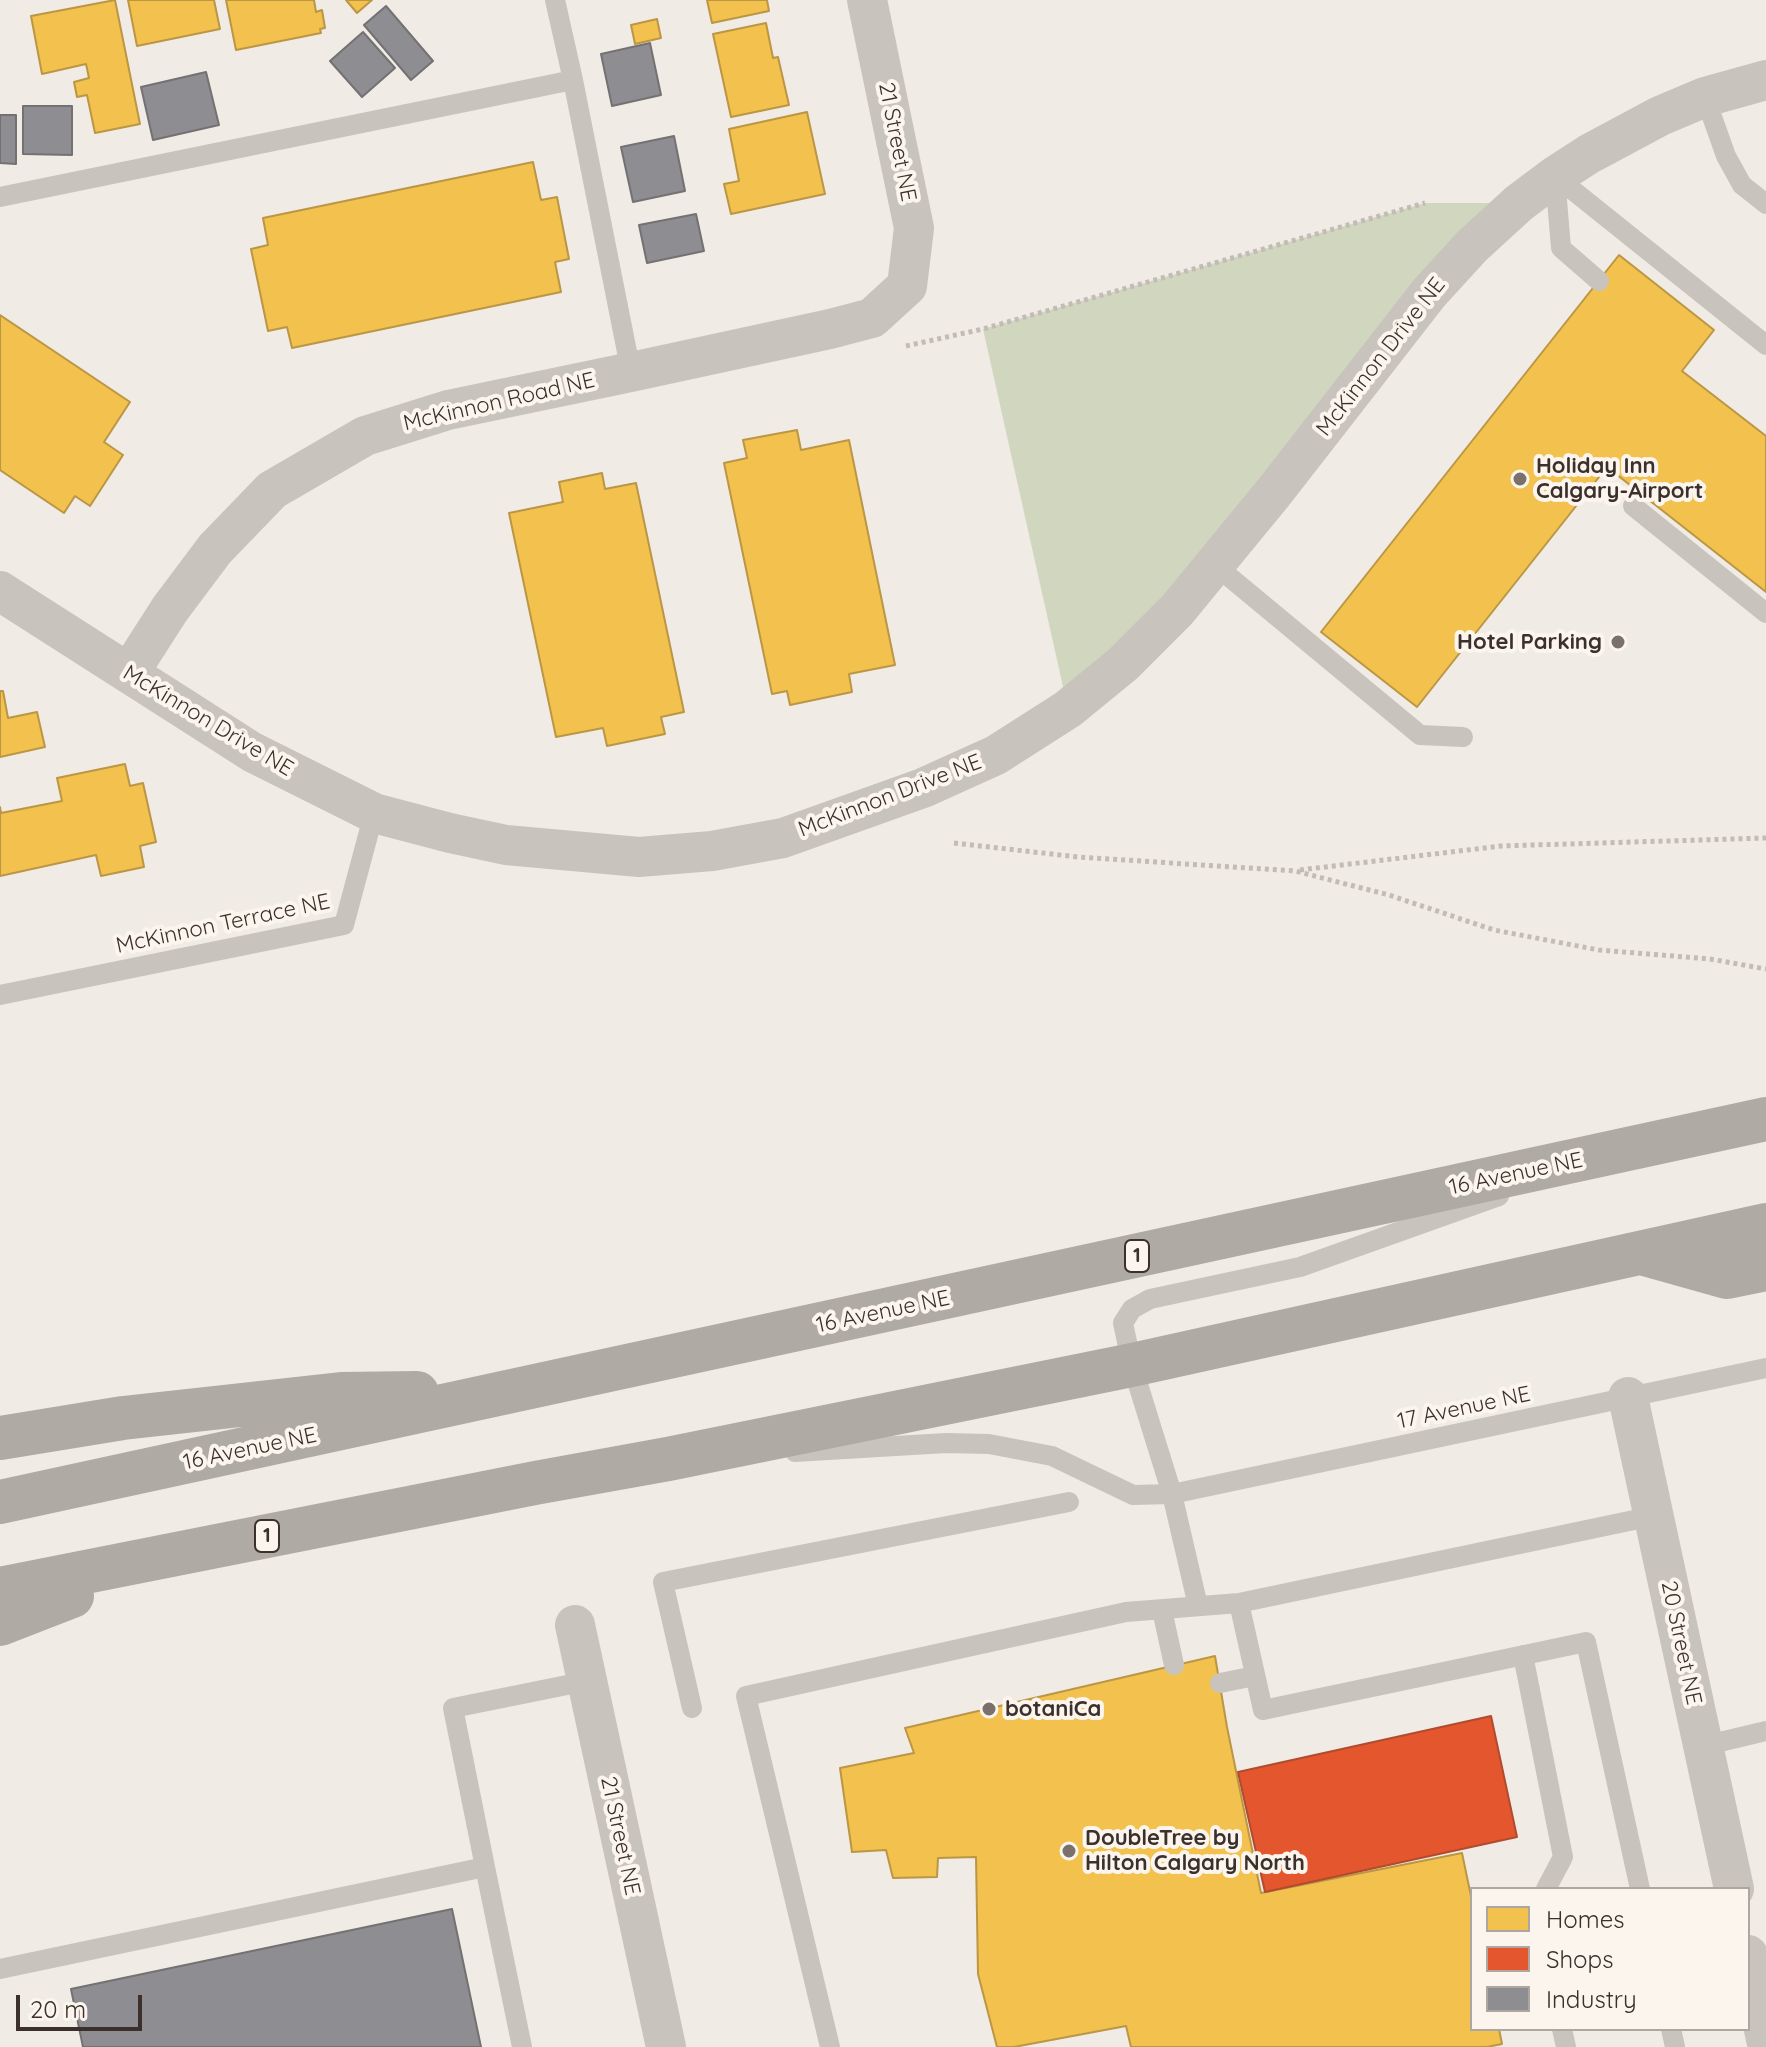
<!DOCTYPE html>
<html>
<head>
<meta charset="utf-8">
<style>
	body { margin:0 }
	#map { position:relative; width:1766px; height:2047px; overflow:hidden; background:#f0ebe5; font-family:Quicksand,sans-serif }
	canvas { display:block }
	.legend { position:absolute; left:1470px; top:1887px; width:280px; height:144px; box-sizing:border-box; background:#fbf5ee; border:2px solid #aea6a0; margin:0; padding:10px 14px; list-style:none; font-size:24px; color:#3b302b }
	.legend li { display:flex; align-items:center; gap:16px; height:40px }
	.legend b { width:40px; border:2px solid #aea6a0 }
	.scale { position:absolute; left:16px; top:1995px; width:126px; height:36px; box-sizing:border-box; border:4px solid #3b302b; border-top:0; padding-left:10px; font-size:24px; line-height:28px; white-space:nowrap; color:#3b302b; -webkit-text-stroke:6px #fbf5ee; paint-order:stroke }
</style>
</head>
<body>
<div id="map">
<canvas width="1766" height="2047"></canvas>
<ul class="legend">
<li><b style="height:22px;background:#f2c14e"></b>Homes</li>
<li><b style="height:22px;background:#e4572e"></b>Shops</li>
<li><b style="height:22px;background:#8d8d92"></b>Industry</li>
</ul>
<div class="scale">20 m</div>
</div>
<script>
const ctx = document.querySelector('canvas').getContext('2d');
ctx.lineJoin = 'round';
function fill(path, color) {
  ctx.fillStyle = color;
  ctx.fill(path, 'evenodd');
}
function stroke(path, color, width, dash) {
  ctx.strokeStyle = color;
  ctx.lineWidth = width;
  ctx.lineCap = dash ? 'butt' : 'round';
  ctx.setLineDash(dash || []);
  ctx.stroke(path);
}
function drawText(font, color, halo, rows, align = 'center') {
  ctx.font = font + ' Quicksand,sans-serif';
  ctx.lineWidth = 8;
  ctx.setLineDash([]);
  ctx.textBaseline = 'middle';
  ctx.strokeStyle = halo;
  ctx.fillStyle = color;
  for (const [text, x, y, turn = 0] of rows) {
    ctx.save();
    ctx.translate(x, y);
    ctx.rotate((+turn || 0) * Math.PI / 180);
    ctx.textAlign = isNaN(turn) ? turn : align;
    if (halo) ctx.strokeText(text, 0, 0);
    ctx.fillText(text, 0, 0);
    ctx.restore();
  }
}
fill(new Path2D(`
	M1425,203h94l-451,506 -85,-380z`), '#d1d6bf');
const homes = new Path2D(`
	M115,0l25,124 -45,9 -8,-38 -10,2 -3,-15 15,-4 -3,-14 -44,10 -11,-58z
	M128,0h86l6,29 -83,17z
	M226,0h88l2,12 6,-2 3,18 -5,1 1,4 -85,17z
	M346,0h26l-15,13z
	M707,0h60l2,11 -57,12z
	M657,19l4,19 -26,6 -4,-19z
	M766,23l7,35 5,-1 11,48 -58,12 -18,-83z
	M807,112l18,82 -94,20 -7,-30 15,-3 -10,-52z
	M533,162l8,38 16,-3 12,62 -14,3 6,30 -269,56 -5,-21 -19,4 -17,-82 17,-4 -5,-27z
	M1619,255l95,75 -32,41 84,65v156l-159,-125 -190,240 -96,-75z
	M0,315l130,87 -26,40 19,13 -33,51 -15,-10 -11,17 -64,-43z
	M797,430l4,20 48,-10 46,225 -46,9 3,18 -62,13 -3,-14 -15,3 -48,-231 23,-5 -4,-18z
	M602,473l3,16 31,-6 48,229 -23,5 4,17 -58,12 -4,-18 -47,9 -47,-224 54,-11 -4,-20z
	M0,691h3l5,27 29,-6 8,35 -45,10z
	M125,764l5,22 13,-3 13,59 -16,4 4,21 -43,9 -5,-21 -96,21v-69l1,6 61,-12 -5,-23z
	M1215,1656l12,71 34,166 201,-40 10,48v128h27l3,15 -15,3h-356l-5,-21 -112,21h-17l-19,-73 -2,-117 -38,1 -1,19 -44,1 -7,-28 -34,2 -12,-84 74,-15 -9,-25z`);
fill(homes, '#f2c14e');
stroke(homes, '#bb9644', 2);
const shops = new Path2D(`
	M1491,1716l26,121 -252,55 -27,-120z`);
fill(shops, '#e4572e');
stroke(shops, '#b14b2d', 2);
const industry = new Path2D(`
	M386,6l47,55 -22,19 -47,-55z
	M363,32l32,36 -33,29 -32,-36z
	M650,43l11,52 -49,11 -11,-52z
	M206,72l13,53 -66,15 -12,-53z
	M23,106h49v49l-49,-1z
	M0,115h16v49l-16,-1z
	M674,136l11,55 -52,11 -12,-55z
	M696,214l8,37 -57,12 -8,-38z
	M452,1909l29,138h-398l-12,-58z`);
fill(industry, '#8d8d92');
stroke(industry, '#747173', 2);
stroke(new Path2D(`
	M906,346l77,-17 442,-126
	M954,843l124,14 217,14 94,24 105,35 105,20 111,9 56,10
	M1300,870l201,-24 265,-8`), '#c2bbb6', 5, [4, 4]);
stroke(new Path2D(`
	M555,0l18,80 58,292
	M1705,97l21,59 16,29 24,19
	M1555,176l211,169
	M1555,176l6,72 38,33
	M0,197l573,-117
	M1633,506l133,107
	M1215,565l205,170 43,2
	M0,995l344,-70 30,-112
	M795,1452l151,-9 43,1 63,12 81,39 39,-1 594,-126
	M1239,1603l24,107 323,-68 54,247
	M1198,1606l-26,-112 -40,-129 -9,-42 9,-14 18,-10 150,-32 199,-71
	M1162,1610l12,55
	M1523,1655l40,202 -17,32
	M1220,1683l35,-7
	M692,1708l-29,-126 406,-80
	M1703,1746l63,-15
	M485,1867l37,180
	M0,1969l485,-102 -32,-159 134,-27
	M1562,2029l4,18
	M1671,2029l4,18
	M830,2047l-84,-351 380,-84 113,-9 414,-87`), '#c9c3be', 20);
stroke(new Path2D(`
	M0,591l252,161 122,61 76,20 56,12 133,12 73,-6 71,-13 140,-50 73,-33 72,-46 55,-45 54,-54 97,-118 155,-199 43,-47 47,-43 36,-27 34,-22 71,-38 45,-19 61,-17
	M129,673l41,-64 45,-60 57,-59 93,-54 83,-26 183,-38 199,-43 42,-11 35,-32 7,-58 -47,-228
	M1628,1397l106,492
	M575,1625l91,422
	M1748,1955l18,84`), '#c9c3be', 40);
stroke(new Path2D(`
	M1645,1254l82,23 39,-8
	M0,1438l123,-20 218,-24 76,-1
	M0,1502l1766,-383
	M0,1589l535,-106 133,-24 464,-94 634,-140
	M0,1624l72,-28`), '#afaaa4', 44);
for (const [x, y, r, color] of [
	[1520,479,8,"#7a716c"],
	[1618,642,8,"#7a716c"],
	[989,1709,8,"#7a716c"],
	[1069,1851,8,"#7a716c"]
]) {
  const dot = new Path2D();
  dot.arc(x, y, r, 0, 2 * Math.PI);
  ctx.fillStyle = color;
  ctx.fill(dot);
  stroke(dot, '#fbf5ee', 3);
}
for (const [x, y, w] of [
	[1137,1256,24],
	[267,1536,24]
]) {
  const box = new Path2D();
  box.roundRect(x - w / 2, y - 16, w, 32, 6);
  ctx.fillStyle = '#fbf5ee';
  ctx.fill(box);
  stroke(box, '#3b302b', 2);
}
drawText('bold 20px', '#3b302b', null, [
	["1",1137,1256],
	["1",267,1536]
]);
drawText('22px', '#3b302b', '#fbf5ee', [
	["21 Street NE",897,142,79],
	["McKinnon Drive NE",1381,357,-52],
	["McKinnon Road NE",499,402,-13],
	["McKinnon Drive NE",208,721,31],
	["McKinnon Drive NE",890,796,-21],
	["McKinnon Terrace NE",223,924,-12],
	["16 Avenue NE",1516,1174,-12],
	["16 Avenue NE",883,1312,-12],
	["17 Avenue NE",1464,1408,-12],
	["16 Avenue NE",250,1449,-12],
	["20 Street NE",1681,1643,78],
	["21 Street NE",620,1836,78]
]);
drawText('bold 22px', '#3b302b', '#fbf5ee', [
	["Holiday Inn",1536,466],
	["Calgary-Airport",1536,491],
	["Hotel Parking",1602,642,"right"],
	["botaniCa",1005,1709],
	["DoubleTree by",1085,1838],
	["Hilton Calgary North",1085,1863]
], 'left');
</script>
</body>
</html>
